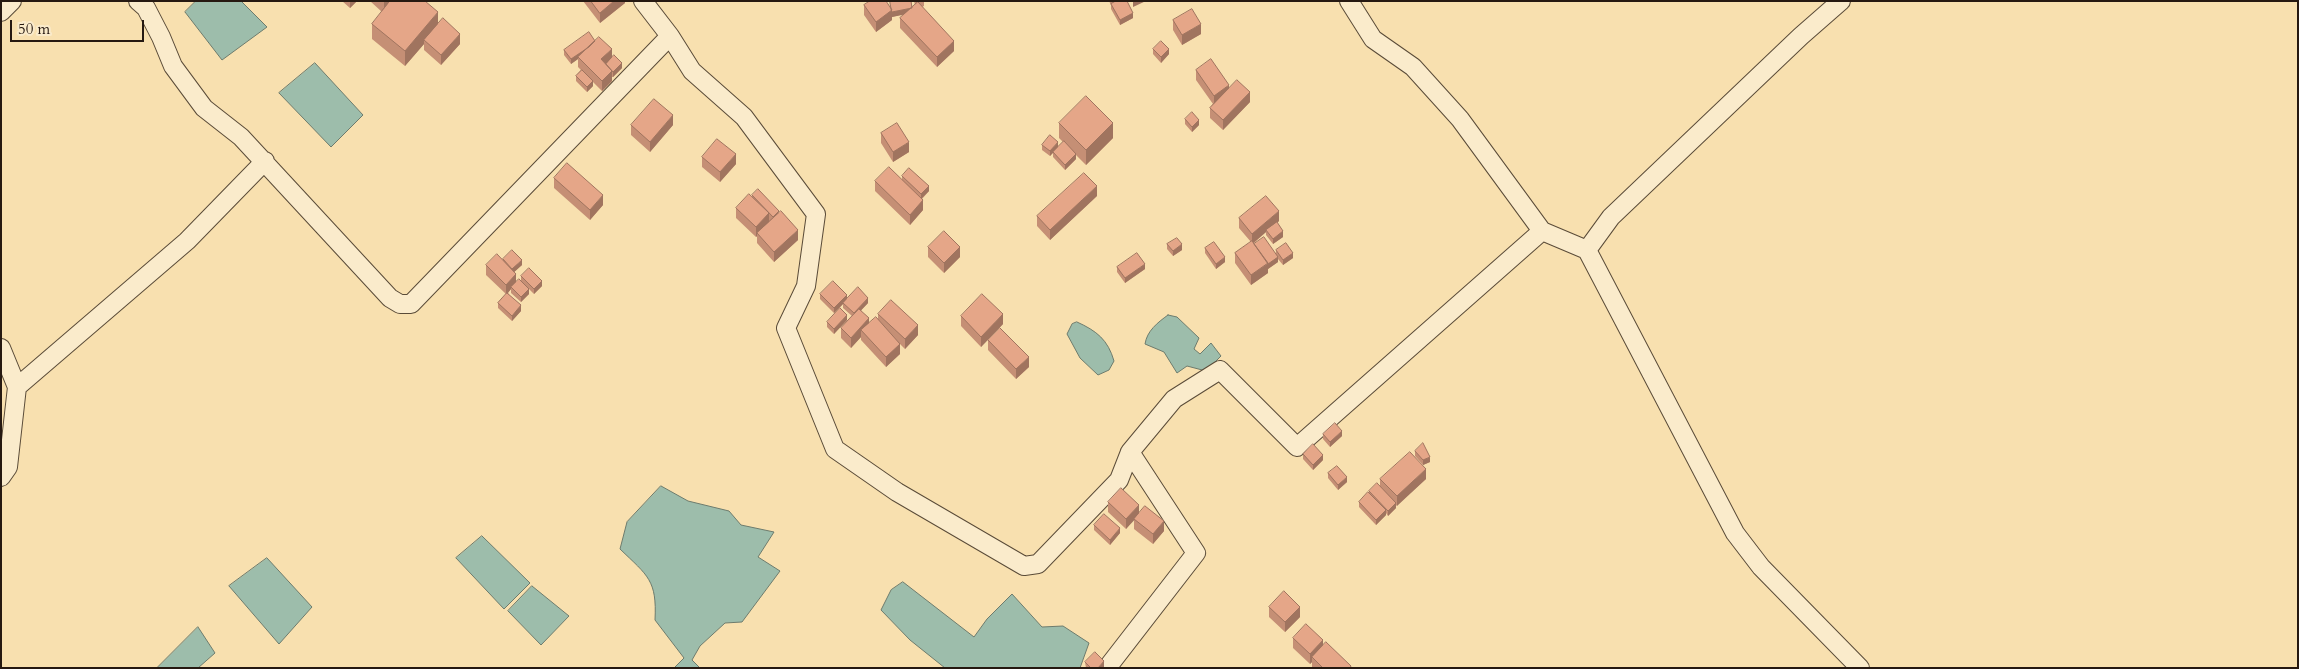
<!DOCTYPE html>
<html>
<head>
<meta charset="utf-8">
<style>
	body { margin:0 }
	#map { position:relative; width:2299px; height:669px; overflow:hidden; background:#f8e0af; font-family:Cardo,serif }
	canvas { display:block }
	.frame { position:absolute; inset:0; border:2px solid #261911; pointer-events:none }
	.scale { position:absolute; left:10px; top:20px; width:134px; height:22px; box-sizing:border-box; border:2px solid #261911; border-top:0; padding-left:6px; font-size:15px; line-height:18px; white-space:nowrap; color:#261911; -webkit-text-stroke:4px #faebcb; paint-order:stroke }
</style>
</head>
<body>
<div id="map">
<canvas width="2299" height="669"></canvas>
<div class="frame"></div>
<div class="scale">50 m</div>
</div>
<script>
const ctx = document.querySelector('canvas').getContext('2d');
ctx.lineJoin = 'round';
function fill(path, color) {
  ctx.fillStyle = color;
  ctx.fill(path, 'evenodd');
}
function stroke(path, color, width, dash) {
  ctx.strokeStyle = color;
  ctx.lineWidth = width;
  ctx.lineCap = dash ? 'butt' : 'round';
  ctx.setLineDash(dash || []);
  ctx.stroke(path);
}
const water = new Path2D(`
	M196,1h45l26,26 -45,33 -37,-48z
	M315,63l48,52 -32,32 -52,-54z
	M1168,315l9,2 22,21 -5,11 6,5 11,-11 10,13 -15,15 -19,-5 -10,7 -13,-21 -19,-8c2,-13 12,-21 23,-29z
	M1077,322c20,9 31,18 37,39l-5,9 -11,5 -18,-17 -13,-24 5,-10z
	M661,486l27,15 41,10 12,14 33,7 -16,25 22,14 -38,51 -17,1 -25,23 -8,14 8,8h-26l10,-10 -29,-38c2,-40 -7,-44 -35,-71l7,-27z
	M482,536l48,47 -26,26 -48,-51z
	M267,558l45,49 -33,37 -50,-58z
	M903,582l71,55 13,-18 25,-25 30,33 21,-1 26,17 -9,25h-135l-35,-28 -29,-30 10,-20z
	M532,586l37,30 -28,29 -33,-34z
	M198,627l17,26 -17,15h-41z`);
fill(water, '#9dbdab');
stroke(water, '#6d7b6d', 1);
const street = new Path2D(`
	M138,1l8,7 15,29 12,29 31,42 37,29 149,161 10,6h11l259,-268 -27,-35
	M1349,1l24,38 40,28 47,52 82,112
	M1,12l11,-11
	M670,36l22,35 52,46 72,97 -10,72 -20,42 49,121 62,43 127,74 14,-2 81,-84 11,-28
	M1587,250l148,283 26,34 99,101
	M1,348l16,39
	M1,477l7,-10 9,-80 170,-146 78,-80
	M1107,668l89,-115 -66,-101 44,-53 46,-29 77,77 245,-216 45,19 24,-33 190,-181 40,-35`);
stroke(street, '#5a4b38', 20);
stroke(street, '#faebcb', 18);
fill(new Path2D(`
	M342,1h15l-7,7z
	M370,1h55l13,23 22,20 -19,21 -17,-15v-6l-19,22 -33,-27v-15l10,-12z
	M583,1h42v2l-25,20z
	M890,1h21l1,6 3,-2 -1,-4h10v5l-2,1 32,44 -17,16 -37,-39v-10l4,-4 -12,3v-2v5l-16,12 -12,-17v-10l27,4z
	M1109,1h18l6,17 -13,7 -9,-16v-4z
	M1173,20l28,14 -19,11 -9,-15z
	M595,41l27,27 -9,9h-1v4l-10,10 -9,-9v4l-6,6 -11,-11v-5l5,-6 -3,-3v-8l-7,5 -7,-9v-5z
	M1153,49l16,5 -8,9 -8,-9z
	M1196,70l33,18 21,14 -27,28 -13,-12v-10l3,-4 -17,-24z
	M1185,119l14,6 -7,7 -7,-8z
	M1059,123l54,15 -27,27 -10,-10v4l-11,11 -12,-13v-4l-3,3 -8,-6v-5l16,2 5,-5 -4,-4z
	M631,125h42l-23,27 -19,-17z
	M881,133l28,19 -16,10 -12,-19z
	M702,157l34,7 -16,18 -18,-15z
	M902,176l27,15 -7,8 1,11 -13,15 -35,-34v-10l27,-1z
	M554,178l49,27 -13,15 -36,-32z
	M752,195l27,18 19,27 -24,22 -17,-19v-7l-1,1 -20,-19v-10l16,-11z
	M1097,196l-47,44 -13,-14v-10z
	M1239,218l40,3 -2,2 6,14 -10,7 -7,-9v-3l-12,11v1l22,9v-3l17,8 -10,7 -5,-6v3l-10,7v4l-17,12 -16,-22v-10l16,-11 -12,-14z
	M1167,244l15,6 -9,6 -6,-7z
	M928,247l32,10 -16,16 -16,-16z
	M1205,248l20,14 -9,7 -11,-16z
	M503,259l19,6 -8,7 2,10 5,-1v-5l21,10 -8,8 -5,-5v5l-8,8 -10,-9v-4l-3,4 13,18 -9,10 -14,-13v-5l8,-9 -20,-19v-10l17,-5z
	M1117,267l28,2 -20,14 -8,-11z
	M820,294l48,9 -7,7 8,13 9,-4v-5l40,21 -13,14 -5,-5v10l-14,13 -25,-27v-3l-10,11 -10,-10v-10l11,-12 -9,-8v-4l-9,9 -14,-14z
	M961,316l42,8 -22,23 -20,-21z
	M847,320l-13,14 -7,-7v-5z
	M988,340l41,27 -13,12 -28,-29z
	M1323,434l19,2 -12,11 -7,-8z
	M1415,451l15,11 -7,3 -8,-9z
	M1303,454l20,6 -10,10 -10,-11z
	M1328,473l19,9 -9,8 -10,-12z
	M1380,479h46l-30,27v2l-8,8 -2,-3v2l-10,10 -17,-18v-5l10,-9v-2l11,-5z
	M1108,502l31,12 25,17 -11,13 -19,-15v-10l-8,10 -18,-17z
	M1094,525l26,8 -10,12 -16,-15z
	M1269,607l31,10 -15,15 -16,-15z
	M1293,638l30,8 28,22h-39v-6l-2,2 -17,-16z
	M1085,662l19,5 -1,1h-17z`), '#c58f75');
fill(new Path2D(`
	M350,1h7l-7,7z
	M384,1h11l-11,12z
	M614,1h11v2l-25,20v-10z
	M1133,1h13l-13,6z
	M912,8v5l-20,4v-5z
	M892,10v10l-16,12v-10z
	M438,12v14l-14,14v4l-19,22v-15z
	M1133,13v5l-13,7v-5z
	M1201,24v10l-19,11v-10z
	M460,34v10l-19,21v-10z
	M954,41v10l-17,16v-10z
	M596,42l-18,15v2l-7,5v-5z
	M612,49v10l-6,6 -5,-6z
	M1169,49v5l-8,9v-6z
	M622,63v5l-9,9v-5z
	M612,71v10l-10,10v-10z
	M593,81v5l-6,6v-5z
	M1229,85v10l-15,11v-10z
	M1250,92v10l-27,28v-10z
	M673,115v10l-23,27v-10z
	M1199,120v5l-7,7v-5z
	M1113,123v15l-27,27v-15z
	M909,142v10l-16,10v-10z
	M1058,142v5l-8,9v-5z
	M736,154v10l-16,18v-10z
	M1076,154v5l-11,11v-5z
	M929,186v5l-8,8v-5z
	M1097,186v10l-47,44v-10z
	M603,195v10l-13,15v-10z
	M923,200v10l-13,15v-10z
	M1279,211v10l-12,10 -1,-1v2l-14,12v-10z
	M769,213v10l-12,10v3l-1,1v-10z
	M798,230v10l-24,22v-10z
	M1283,231v6l-10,7v-5z
	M1182,244v6l-9,6v-5z
	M960,247v10l-16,16v-10z
	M1293,253v5l-10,7v-5z
	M1225,257v5l-9,7v-5z
	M1278,257v5l-10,7v4l-17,12v-10z
	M522,260v5l-10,9v-5z
	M1145,264v5l-20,14v-5z
	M516,274v10l-5,3v2l-5,6v-10z
	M542,281v5l-8,8v-5z
	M529,289v5l-8,8v-5z
	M847,295v6l-4,2v1l-9,9v-5z
	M868,298v5l-14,15v-5z
	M521,305v6l-9,10v-5z
	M1003,314v10l-22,23v-10z
	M847,315v5l-13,14v-5z
	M869,318v10l-8,2v7l-10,11v-10z
	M918,325v10l-13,14v-10z
	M900,344v10l-14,13v-10z
	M1029,357v10l-13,12v-10z
	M1342,431v5l-12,11v-5z
	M1323,455v5l-10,10v-5z
	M1430,457v5l-7,3v-5z
	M1426,469v10l-29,27v-10z
	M1347,477v5l-9,8v-5z
	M1396,503v5l-8,8v-5z
	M1139,505v10l-13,14v-10z
	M1386,510v5l-10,10v-5z
	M1164,521v10l-11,13v-10z
	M1120,528v5l-10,12v-5z
	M1300,607v10l-15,15v-10z
	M1323,640v10l-11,7v5l-2,2v-10z
	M1104,661v6l-1,1h-5z`), '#a0745f');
const building = new Path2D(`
	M390,1h35l13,11 -33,39 -33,-27z
	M591,1h23l-14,12z
	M870,1h16l6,9 -16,12 -12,-17z
	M890,1h21l1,7 -20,4z
	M1116,1h11l6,12 -13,7 -9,-16z
	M918,2l36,39 -17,16 -37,-39z
	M1192,9l9,15 -19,11 -9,-15z
	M443,18l17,16 -19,21 -17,-15z
	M589,32l6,9 -6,6 -18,12 -7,-9z
	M599,37l13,12 -11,10 11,12 -10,10 -24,-24z
	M1161,41l8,8 -8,8 -8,-8z
	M614,55l8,8 -9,9 -7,-8z
	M1211,59l18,26 -15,11 -18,-26z
	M582,70l11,11 -6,6 -11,-11z
	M1237,80l13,12 -27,28 -13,-12z
	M1086,96l27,27 -27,27 -27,-27z
	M654,99l19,16 -23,27 -19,-17z
	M1192,112l7,8 -7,7 -7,-8z
	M897,123l12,19 -16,10 -12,-19z
	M1050,135l8,7 -8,9 -8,-6z
	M717,139l19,15 -16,18 -18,-15z
	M1064,141l12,13 -11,11 -12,-13z
	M567,163l36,32 -13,15 -36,-32z
	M889,167l34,33 -13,15 -35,-34z
	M909,168l20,18 -8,8 -19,-18z
	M1084,173l13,13 -47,44 -13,-14z
	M758,189l21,22 -6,6 -21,-22z
	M749,194l20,19 -13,14 -20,-19z
	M1266,196l13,15 -27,23 -13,-16z
	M781,211l17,19 -24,22 -17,-19z
	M1277,222l6,9 -10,8 -7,-9z
	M944,231l16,16 -16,16 -16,-16z
	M1264,237l14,20 -10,7 -14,-20z
	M1177,238l5,6 -9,7 -6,-7z
	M1252,241l16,22 -17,12 -16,-22z
	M1214,242l11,15 -9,7 -11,-16z
	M1286,243l7,10 -10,7 -7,-10z
	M512,250l10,10 -10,9 -9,-10z
	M1137,253l8,11 -20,14 -8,-11z
	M497,254l19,20 -10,11 -20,-20z
	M529,268l13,13 -8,8 -13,-13z
	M519,279l10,10 -8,8 -10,-10z
	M833,281l14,14 -13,13 -14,-14z
	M858,287l10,11 -14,15 -11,-10z
	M507,293l14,12 -9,11 -14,-13z
	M982,294l21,20 -22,23 -20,-21z
	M891,300l27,25 -13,14 -27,-25z
	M840,308l7,7 -13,14 -7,-7z
	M859,309l10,9 -18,20 -10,-10z
	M876,317l24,27 -14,13 -25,-27z
	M1000,328l29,29 -13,12 -28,-29z
	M1335,423l7,8 -12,11 -7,-8z
	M1423,443l7,14 -7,3 -8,-9z
	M1313,444l10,11 -10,10 -10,-11z
	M1410,452l16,17 -29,27 -17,-17z
	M1337,466l10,11 -9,8 -10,-12z
	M1377,483l19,20 -8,8 -19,-20z
	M1121,488l18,17 -13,14 -18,-17z
	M1368,492l18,18 -10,10 -17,-18z
	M1145,506l19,15 -11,13 -19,-15z
	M1104,514l16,14 -10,12 -16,-15z
	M1284,591l16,16 -15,15 -16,-15z
	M1306,624l17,16 -13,14 -17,-16z
	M1326,642l25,24 -1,2h-27l-11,-11z
	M1095,652l9,9 -6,7h-7l-6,-6z`);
fill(building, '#e5a688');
stroke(building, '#a0745f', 1);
</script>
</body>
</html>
